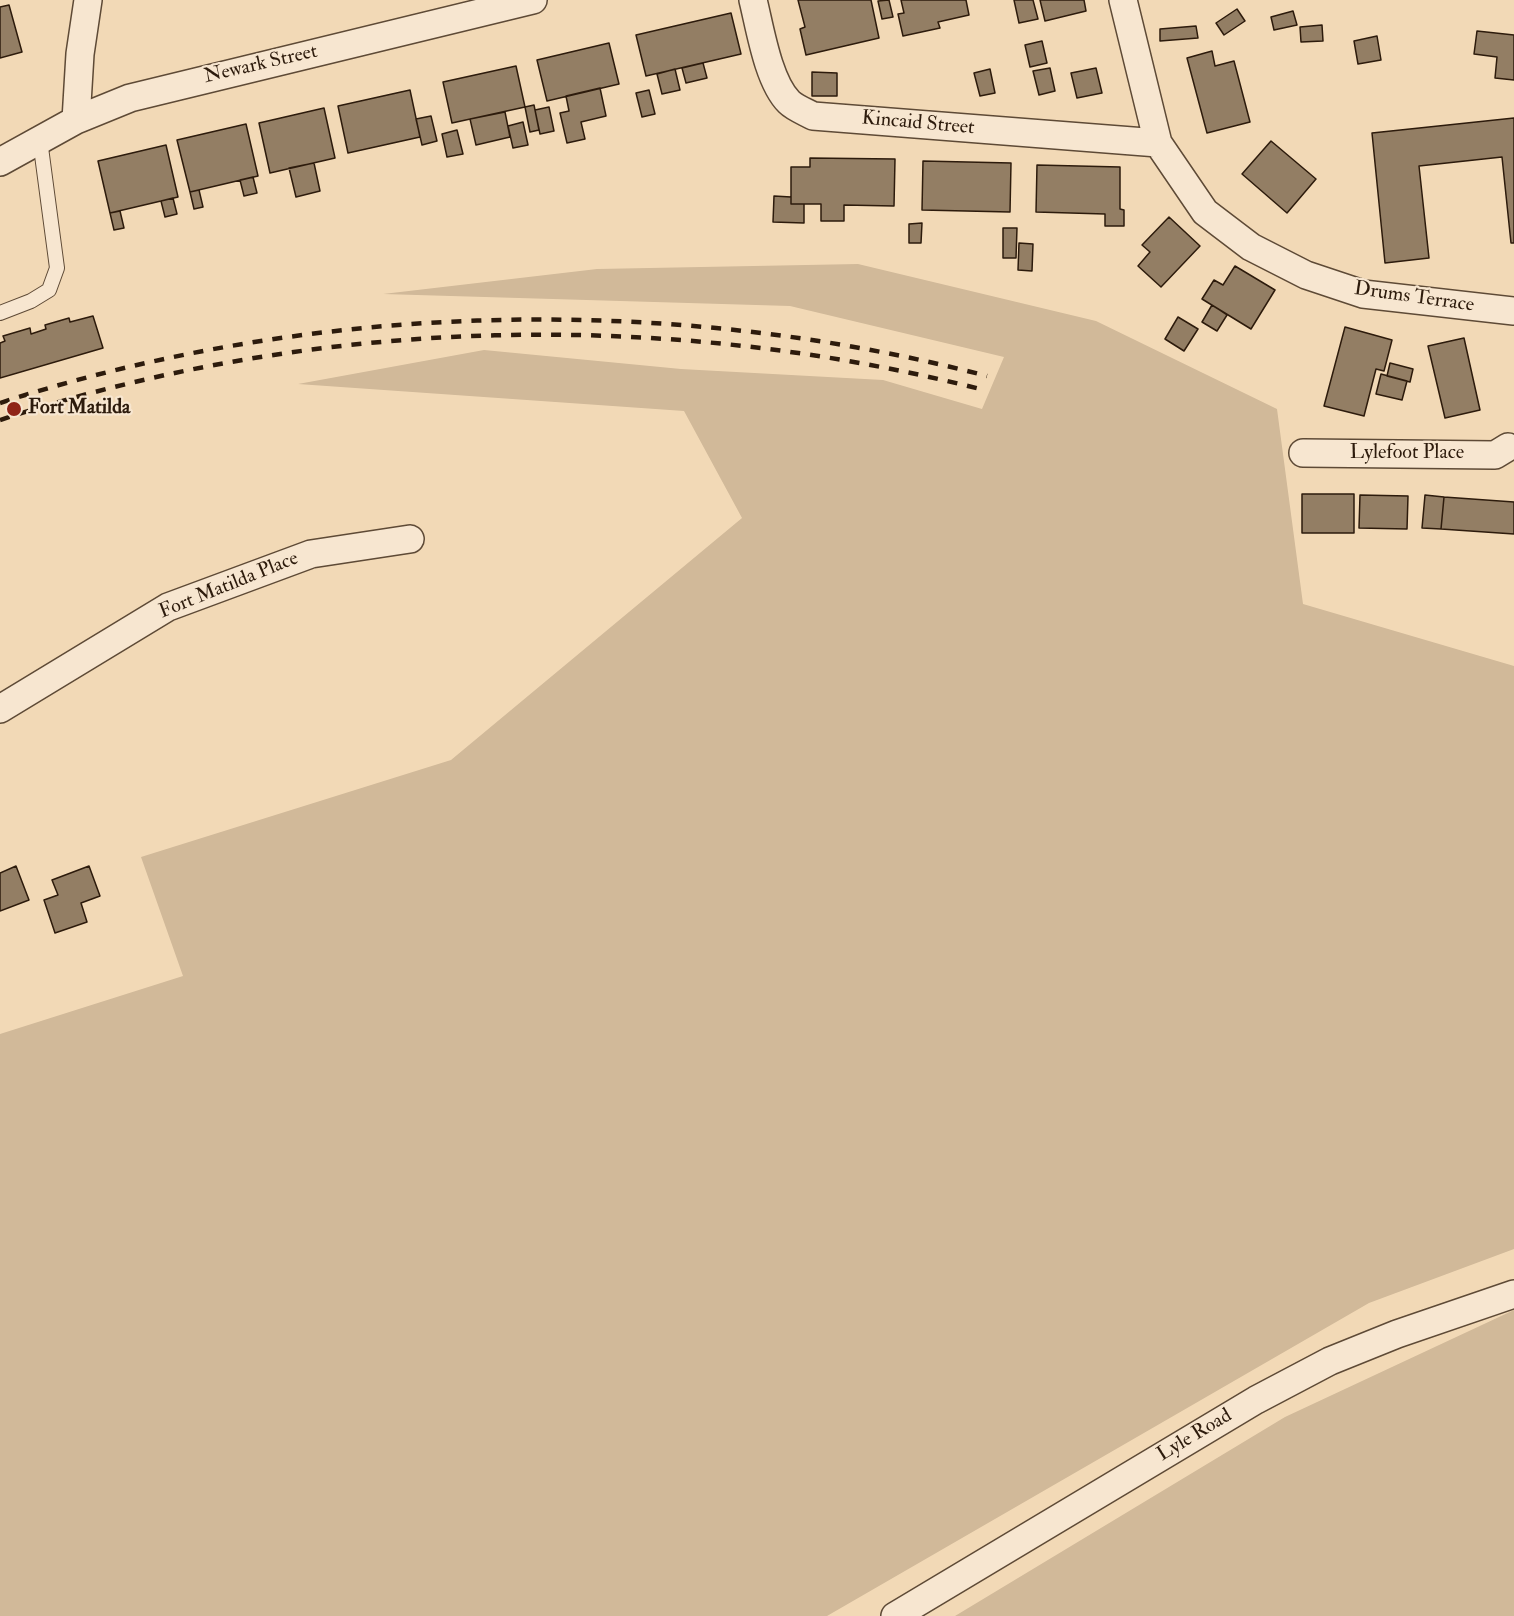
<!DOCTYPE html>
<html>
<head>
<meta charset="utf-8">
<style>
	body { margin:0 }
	canvas { display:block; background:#f2d9b6 }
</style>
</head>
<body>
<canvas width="1514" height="1616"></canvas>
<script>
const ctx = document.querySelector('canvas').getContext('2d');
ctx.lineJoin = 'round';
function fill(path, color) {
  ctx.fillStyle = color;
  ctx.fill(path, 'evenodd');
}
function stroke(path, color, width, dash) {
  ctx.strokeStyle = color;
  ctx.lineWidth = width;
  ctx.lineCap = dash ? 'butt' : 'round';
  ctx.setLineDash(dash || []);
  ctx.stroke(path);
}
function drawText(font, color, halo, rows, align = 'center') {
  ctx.font = font + ' "IM FELL Double Pica",serif';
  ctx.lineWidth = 4.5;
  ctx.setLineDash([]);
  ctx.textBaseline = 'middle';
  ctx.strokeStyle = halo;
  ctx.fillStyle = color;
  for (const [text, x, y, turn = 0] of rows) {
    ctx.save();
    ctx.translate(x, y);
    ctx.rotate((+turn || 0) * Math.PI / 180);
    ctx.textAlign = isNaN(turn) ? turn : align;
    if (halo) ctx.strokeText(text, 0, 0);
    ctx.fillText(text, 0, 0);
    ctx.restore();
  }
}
fill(new Path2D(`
	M858,264l238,57 181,88 26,195 211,62v583l-145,54 -542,313h-827v-582l183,-58 -42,-119 310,-97 291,-242 -58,-107 -386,-27 186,-34 197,19 202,11 99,29 22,-52 -214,-51 -407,-12 214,-25z
	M1514,1310v306h-559l330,-199z`), '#d1b999');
const building = new Path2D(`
	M798,0h73l8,38 -73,17 -6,-26 5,-2z
	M889,0l4,17 -11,2 -4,-18z
	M901,0h65l3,15 -31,7 2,6 -37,8 -5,-22 6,-1z
	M1014,0h19l5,19 -19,4z
	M1040,0h44l2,11 -41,10z
	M9,5l13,47 -22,6v-51z
	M1237,9l8,12 -21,14 -8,-12z
	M1293,11l4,14 -23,5 -3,-13z
	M731,13l10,41 -95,22 -10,-41z
	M1322,25l1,16 -22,1 -1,-15z
	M1196,26l2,12 -38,3v-12z
	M1477,31l37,4v45l-19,-2 2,-21 -23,-3z
	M1377,36l4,24 -23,4 -4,-23z
	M1042,41l5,22 -17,4 -5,-22z
	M609,43l10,41 -72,17 -10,-41z
	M1212,51l3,15 19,-5 16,61 -43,11 -20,-75z
	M703,63l4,15 -21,5 -4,-15z
	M516,66l9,41 -73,16 -9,-41z
	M1050,68l5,23 -16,4 -6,-24z
	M1096,68l6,25 -25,5 -6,-25z
	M675,69l5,21 -18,4 -5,-20z
	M990,69l5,24 -15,3 -6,-23z
	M812,72l25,1v23h-25z
	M600,88l6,28 -25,6 4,17 -18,4 -7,-30 9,-2 -3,-15z
	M410,90l10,47 -72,16 -10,-47z
	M649,90l6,24 -13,3 -6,-24z
	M534,105l5,25 -9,2 -5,-25z
	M549,107l5,24 -14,3 -5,-24z
	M324,108l11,50 -65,15 -11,-50z
	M505,112l5,25 -34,8 -6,-26z
	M431,116l6,25 -15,4 -6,-26z
	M1514,118v125h-3l-9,-86 -83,9 10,92 -44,5 -13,-130z
	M523,122l5,23 -15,3 -5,-22z
	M246,124l12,52 -68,16 -13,-52z
	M457,130l6,24 -16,3 -5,-23z
	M1271,141l45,38 -29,34 -45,-39z
	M166,145l12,52 -68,16 -12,-52z
	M810,158l85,1 -1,47 -50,-1v16h-23v-17h-30v-37h19z
	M923,161l88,2 -1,49 -88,-2z
	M314,163l6,28 -24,6 -7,-29z
	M1037,165l83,2v42l4,1v16h-19v-12l-69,-2z
	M253,177l4,16 -13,3 -4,-16z
	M199,190l4,17 -9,2 -4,-17z
	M774,196l17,1v7h13v19l-31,-1z
	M173,198l4,16 -12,3 -4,-16z
	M120,211l4,17 -10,2 -4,-17z
	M1169,217l31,29 -39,41 -23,-21 12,-14 -8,-7z
	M922,223l-1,20h-12v-19z
	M1003,228h14l-1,30h-13z
	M1019,243l14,1 -1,27 -14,-1z
	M1235,266l40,24 -24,39 -49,-30 12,-19 9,5z
	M1212,305l15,10 -10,16 -15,-9z
	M93,316l10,32 -103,30v-35l5,-2 -2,-5 27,-8 1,6 15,-5 -1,-4 24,-7 1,4z
	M1178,317l20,12 -14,22 -19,-12z
	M1345,327l47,13 -8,31 -8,-2 -12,47 -40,-10z
	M1464,338l16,72 -35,8 -17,-72z
	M1390,363l23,6 -3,13 -23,-6z
	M1381,374l26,7 -5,19 -26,-6z
	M1302,494h52v39h-52z
	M1360,495l48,1 -1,33 -48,-1z
	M1425,495l19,2 -3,32 -19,-1z
	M1444,497l70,5v32l-73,-5z
	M16,866l13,34 -29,11v-38z
	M89,866l11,30 -19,7 6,19 -32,11 -11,-33 14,-5 -6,-15z`);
fill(building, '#937e64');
stroke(building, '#2d1b0c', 1.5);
const lane = new Path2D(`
	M0,313l31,-12 18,-11 8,-22 -17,-128`);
const street = new Path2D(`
	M753,0c7,28 15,81 36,102 6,6 17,10 24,14l345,27
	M1123,0l35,143 47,69 46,35 55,28 57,19 151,17
	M76,120l4,-66 8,-54
	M0,162l76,-42 54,-22 403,-98
	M1303,453l192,2 13,-8
	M0,709l168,-102 143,-53 99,-15
	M895,1616l361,-216 74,-39 67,-27 117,-40`);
stroke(lane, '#5e4a36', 16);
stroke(street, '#5e4a36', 30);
stroke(lane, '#f7e6d0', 14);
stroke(street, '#f7e6d0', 27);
stroke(new Path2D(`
	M0,403c314,-102 669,-110 987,-27
	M0,420c314,-103 660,-112 980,-31`), '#2d1b0c', 4.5, [10, 10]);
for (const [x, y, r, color] of [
	[14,409,8,"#8f2418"]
]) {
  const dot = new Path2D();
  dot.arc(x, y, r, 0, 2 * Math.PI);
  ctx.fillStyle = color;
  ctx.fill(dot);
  stroke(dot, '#f7e6d0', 2);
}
drawText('20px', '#2d1b0c', '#f7e6d0', [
	["Newark Street",261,65,-13],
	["Kincaid Street",918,124,5],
	["Drums Terrace",1414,298,8],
	["Lylefoot Place",1407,454],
	["Fort Matilda Place",229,586,-22],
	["Lyle Road",1195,1436,-31]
]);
drawText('bold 20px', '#2d1b0c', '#f7e6d0', [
	["Fort Matilda",28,409]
], 'left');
</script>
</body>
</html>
